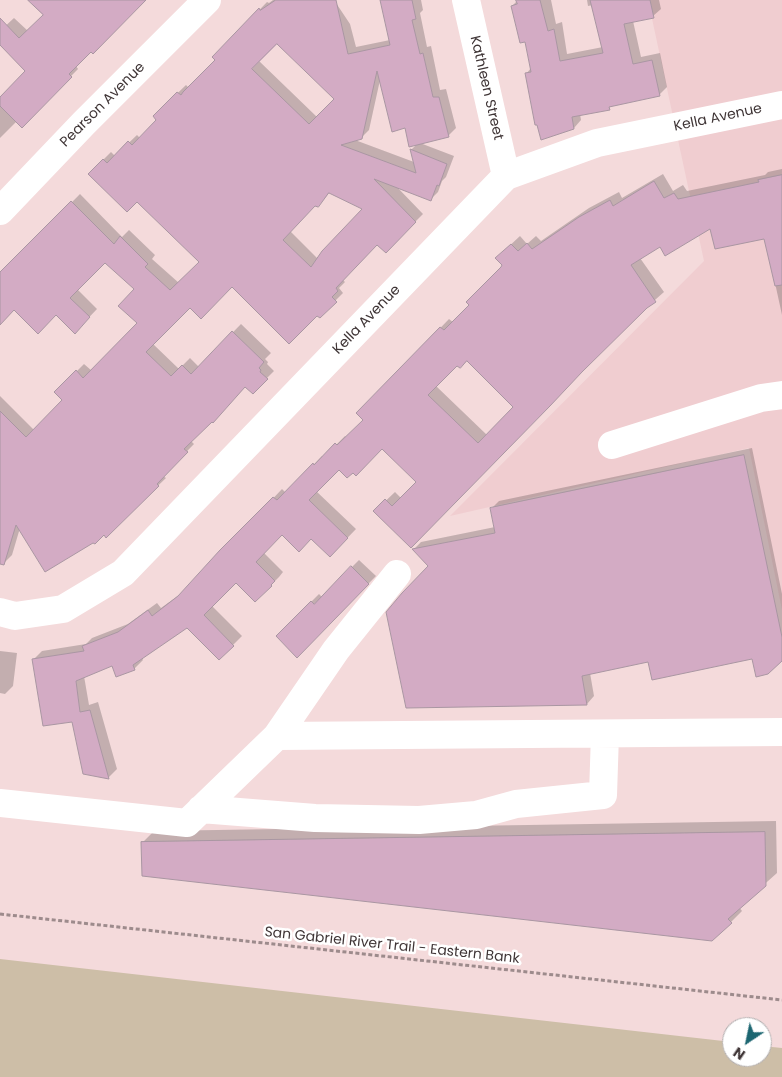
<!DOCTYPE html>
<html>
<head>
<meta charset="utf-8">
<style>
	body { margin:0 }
	#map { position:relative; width:782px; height:1077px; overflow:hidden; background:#f4dadb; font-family:Poppins,sans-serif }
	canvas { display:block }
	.north { position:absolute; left:722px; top:1017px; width:50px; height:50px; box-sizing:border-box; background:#fff; border:1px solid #b2aeaf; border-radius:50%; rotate:214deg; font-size:14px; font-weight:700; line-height:20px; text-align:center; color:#3f3536 }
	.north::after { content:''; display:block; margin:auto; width:18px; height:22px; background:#1c6671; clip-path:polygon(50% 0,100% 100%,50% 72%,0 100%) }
</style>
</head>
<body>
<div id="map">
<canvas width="782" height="1077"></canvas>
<div class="north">N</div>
</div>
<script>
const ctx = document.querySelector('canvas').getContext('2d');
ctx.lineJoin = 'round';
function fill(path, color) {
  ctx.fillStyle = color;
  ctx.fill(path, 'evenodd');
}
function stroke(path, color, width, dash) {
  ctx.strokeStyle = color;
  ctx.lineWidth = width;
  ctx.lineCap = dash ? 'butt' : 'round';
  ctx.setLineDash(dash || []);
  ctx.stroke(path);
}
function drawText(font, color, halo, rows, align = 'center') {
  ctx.font = font + ' Poppins,sans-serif';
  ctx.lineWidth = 5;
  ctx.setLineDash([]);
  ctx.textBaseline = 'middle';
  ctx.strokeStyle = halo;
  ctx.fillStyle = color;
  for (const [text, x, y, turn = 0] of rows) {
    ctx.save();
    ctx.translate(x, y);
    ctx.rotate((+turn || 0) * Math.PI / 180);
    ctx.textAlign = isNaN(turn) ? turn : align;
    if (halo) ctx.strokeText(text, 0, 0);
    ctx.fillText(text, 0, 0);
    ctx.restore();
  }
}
fill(new Path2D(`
	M648,0h134v610l-33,-162 -299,68 254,-255z`), '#f0cdd0');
fill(new Path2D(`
	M0,959l732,83v15h30v-11l20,2v29h-782z`), '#cdbea7');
fill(new Path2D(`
	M30,0h114l-53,50 -15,16 2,3 -56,57 -5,-5 -17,17v-39l27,-28 -27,-27v-13l14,-13 14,13 16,-16z
	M273,0h61l16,24 6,23 34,-7 -9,-40h40l2,10 -3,3 7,34 4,-1 9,44 6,-1 10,39 -8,8 -28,7 34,13 -8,21 -4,4 -4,11 -7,7 -35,-13 27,28 -37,37 -9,-8 -35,36 3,3 -6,6 4,5 -23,23 -88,-30 -42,21 -37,37 26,25 11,-11 9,9 42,-43 30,29 -6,6 3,3 -1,2 7,7 -21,21 -7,-6 -55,55 3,3 -31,32 3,2 -60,58 -2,-3 -84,-5 -8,27 -8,8 -4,-1v-166l34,34 30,-30 -8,-8 28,-28 8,7 47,-48 -3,-34 -31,-28 -28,28 20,20 -22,23 -19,-19 -42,-4 -14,15v-49l80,-81 42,43 7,-7 26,25 -3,4 27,24 21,-21 -63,-62 -48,-26 22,-22 4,4 22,-21 3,3 18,-18 -4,-4 32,-31 3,3 27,-28 -2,-3 53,-55 2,1zM277,43l58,56 -18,18 -58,-56zM380,80l26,47 12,16 -7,7 3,12 -59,-22 6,-2 8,-8zM330,192l34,17 -46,50 -28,-28 25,-27 2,2z
	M518,0h33l5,24 6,-2 5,32 36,-7 -10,-42 -5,1 -1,-6h72l2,9 -8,7 -20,5 8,36 19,-4 7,34 -8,8 -47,10 -3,3 -29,6 1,6 -7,8 -48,-54 5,-6 -5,-28 -14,-34z
	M782,169v146l-17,-78 -54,-10 -51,18 -20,13 24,34 -17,15 -58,56 -178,183 -36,-35 20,-19 6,6 16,-16 -35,-34 -43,20 -23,23 40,38 -26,27 -19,-19 -29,-3 -18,19 19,19 -4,5 -24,24 -19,-20 -24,25 30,30 -23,23 -32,-33 -45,32 1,2 -9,9 -21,-4 -29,11 5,29 9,-3 19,67 -8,8 -25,-4 -11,-53 -39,-61 8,-8 44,-7 6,-6 36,-14 29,-21 4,5 25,-18 96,-101 4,4 36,-37 2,1 21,-21 2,2 18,-18 -7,-7 91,-94 5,4 48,-55 3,-18 15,-14 7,8 9,-8 5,5 48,-33 30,-16 3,6 41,-24 10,17 10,-6 4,6 78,-16 3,-3zM467,359l48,48 -28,28 -51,-49 21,-22z
	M752,448l30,146v65l-29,-1 -104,3 -59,12 4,23 -7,8 -180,3 23,-141 -16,-17 7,-7 74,-15 -4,-18 8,-8z
	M359,560l17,16 -79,80 -20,-20 42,-42 3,3z
	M0,651l17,2 -4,33 -8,8 -5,-1z
	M776,821l1,52 -38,34 3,4 -11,11 -588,-80 11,-11z`), '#0003');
const building = new Path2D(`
	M28,0h118l-53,54 -2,-2 -22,22 3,3 -50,51 -22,-22v-9l25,-26 -25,-26v-27l19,20 24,-23z
	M276,0h60l12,54 42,-9 -10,-45h32l4,19 -4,1 8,34 3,-1 10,44h6l10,40 -40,10 -4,-19 -13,4 -15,-61 -15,68 -21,6 75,28 -6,-24 37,15 -8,22 -2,-1 -6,16 -57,-22 42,43 -30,31 -9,-8 -41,43 2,3 -6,6 5,5 -17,16 -3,-2 -28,28 -57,-57 -31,32 -11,-11 -44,44 25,24 11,-11 9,9 41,-43 32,31 -5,6 2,2 -1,2 8,7 -15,15 -8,-7 -32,36 -1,-1 -28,27 4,3 -31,32 2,2 -53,52 -2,-3 -9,9 -2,-1 -48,29 -29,-47 -12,40 -4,-1v-153l26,26 36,-37 -8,-8 22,-22 7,8 54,-55 -19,-17 16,-17 -29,-26 -35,35 20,19 -15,17 -19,-19 -18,19 -24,-24 -14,15v-53l71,-71 43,43 6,-8 28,28 -3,3 25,23 29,-28 -62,-60 -10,10 -39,-38 15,-15 4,4 21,-22 4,4 24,-25 -3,-4 24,-24 4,3 2,-3 32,-32 -3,-3 47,-49 1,2zM277,44l57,55 -25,25 -57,-55zM329,193l33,16 -40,42 -11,16 -28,-27 32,-34 3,1z
	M516,0h24l8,31 6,-2 6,32 43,-8 -13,-53h60l4,18 -30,6 9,40 19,-4 8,36 -51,11 1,3 -38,7 2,12 -33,11 -4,-15h-2l-10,-52 6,-1 -6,-30 -5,1 -9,-37 6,-2z
	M782,175v110l-7,1 -11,-47 -49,10 -5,-20 -45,27 -5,-9 -29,18 25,37 -9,6 -65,64 -32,34 -139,142 -38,-37 12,-12 7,7 24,-24 -34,-33 -26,27 -3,-3 -6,5 -8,-8 -30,30 39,38 -18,19 -19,-18 -12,13 -17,-17 -26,27 19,19 -4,4 1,1 -17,16 -19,-19 -32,32 30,31 -15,14 -32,-32 -54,37 2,5 -19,7 -4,-11 -36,15 4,31 10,-2 19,69 -26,-5 -11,-52 -29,4 -11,-67 52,-8 -2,-5 36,-14 30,-22 4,6 26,-20 42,-46 53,-53 4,3 36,-37 1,2 21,-22 2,2 26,-25 -7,-7 84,-86 4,3 25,-25 -3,-3 35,-35 1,-2 -7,-7 16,-14 7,7 9,-8 5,6 47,-32 31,-17 3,6 41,-25 10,17 10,-5 4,6 81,-17 -1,-2zM467,361l46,46 -35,36 -50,-48 29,-29 3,2z
	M744,455l38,182v24l-14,13 -12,3 -4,-18 -100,21 -4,-18 -66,14 5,29 -181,3 -20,-96 16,-19 26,-27 -16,-17 83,-16 -5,-25z
	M351,566l18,18 -72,74 -21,-22 35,-35 3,3z
	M765,832l1,54 -38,33 4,4 -20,18 -570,-65 -1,-34z`);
fill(building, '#d3abc4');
stroke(building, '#a996a2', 1);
stroke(new Path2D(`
	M0,914l782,86`), '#9d8b8c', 3, [4, 2.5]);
stroke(new Path2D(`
	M466,0l40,176
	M0,211l84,-88 123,-123
	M612,445l149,-47 21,-3
	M0,612l15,4 48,-7 60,-36 383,-397 91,-33 185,-38
	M277,736l59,-86 61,-76
	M0,803l187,20 90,-87 505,-4
	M201,809l114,9 104,2 57,-5 40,-11 87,-9 2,-61`), '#fff', 28);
drawText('14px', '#3f3536', '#fff', [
	["Kathleen Street",486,88,77],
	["Pearson Avenue",103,105,-45],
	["Kella Avenue",718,118,-12],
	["Kella Avenue",367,320,-46],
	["San Gabriel River Trail - Eastern Bank",392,946,6]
]);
</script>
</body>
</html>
